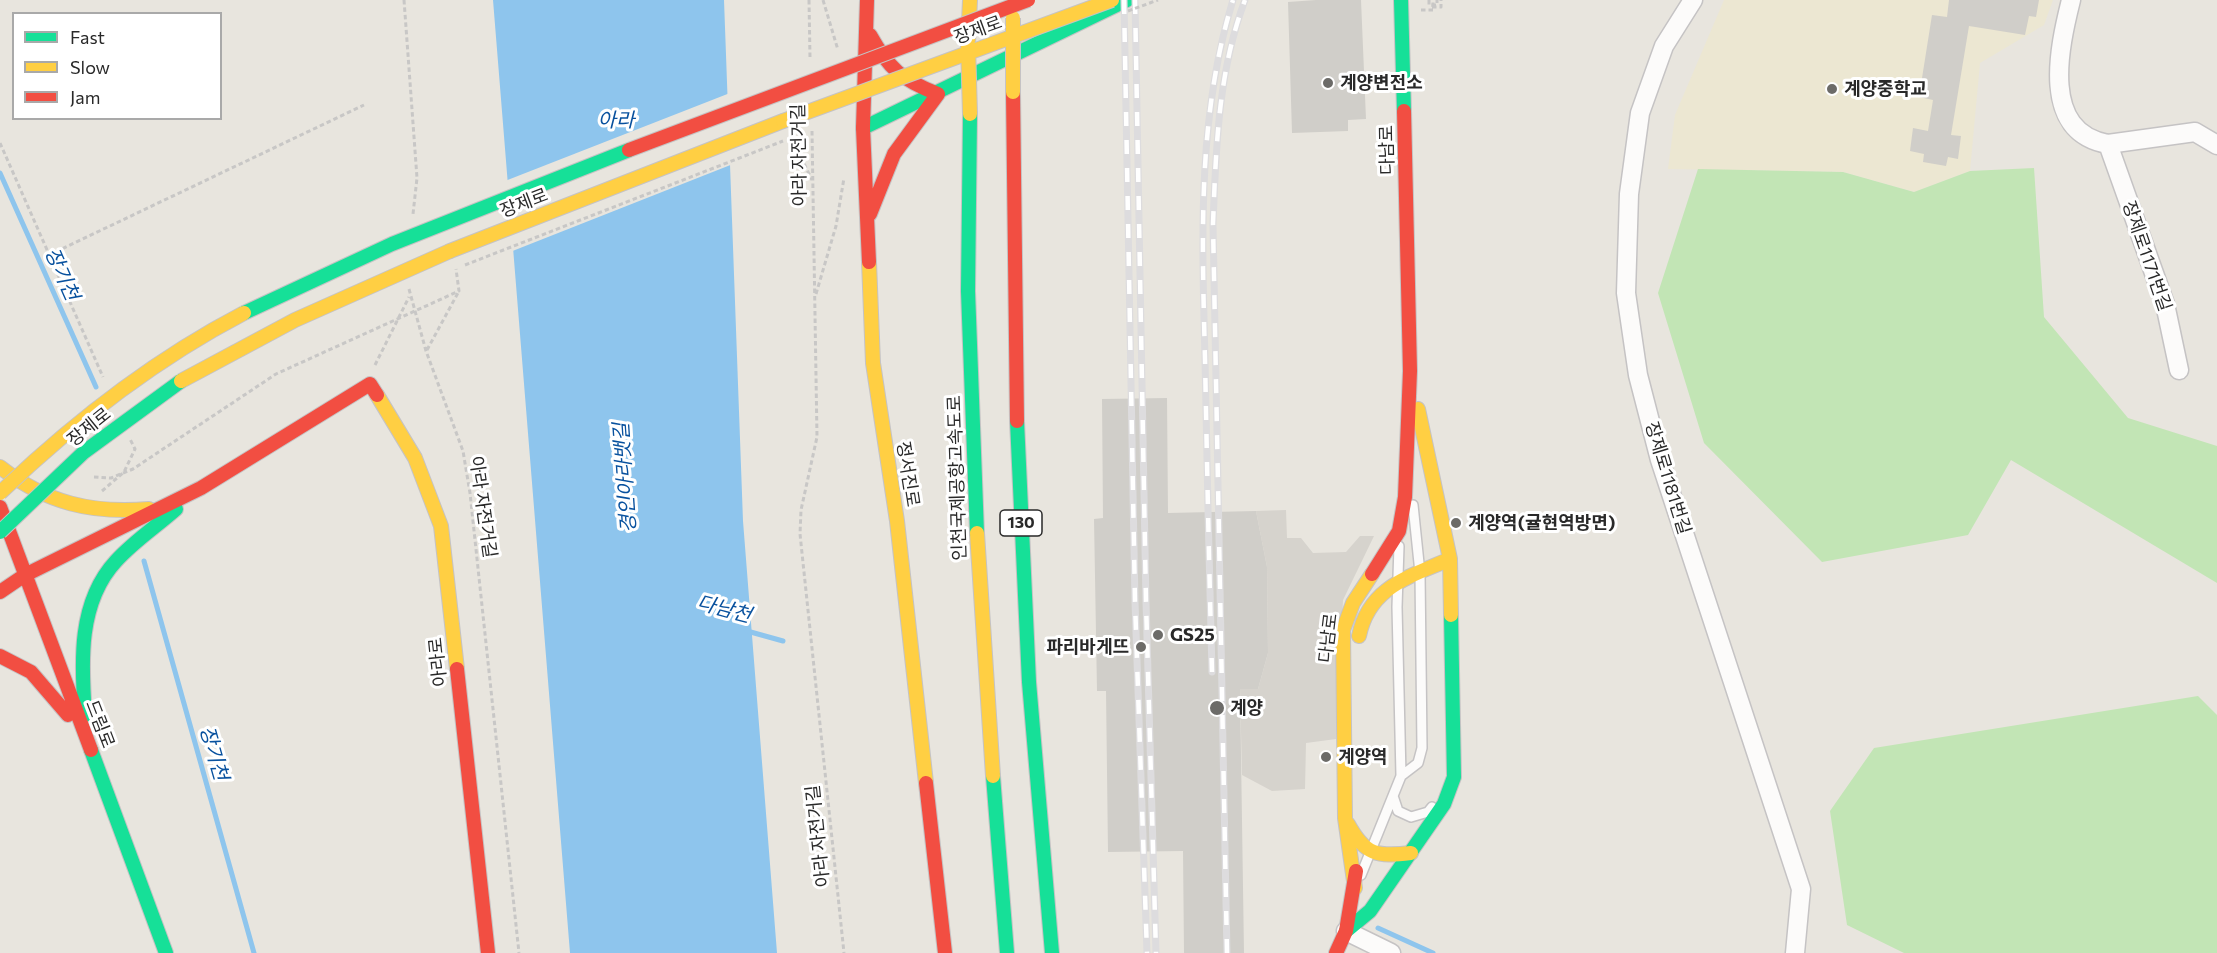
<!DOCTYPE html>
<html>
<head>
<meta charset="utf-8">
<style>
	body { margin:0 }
	#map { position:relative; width:2217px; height:953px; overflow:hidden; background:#e8e5de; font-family:Commissioner,sans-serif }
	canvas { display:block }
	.legend { position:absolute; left:12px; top:12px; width:210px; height:108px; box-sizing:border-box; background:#fff; border:2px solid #a9a9a9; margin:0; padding:8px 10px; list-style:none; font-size:18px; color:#292929 }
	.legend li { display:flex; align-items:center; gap:12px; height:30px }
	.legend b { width:30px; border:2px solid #a9a9a9 }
</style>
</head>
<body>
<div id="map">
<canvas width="2217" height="953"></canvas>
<ul class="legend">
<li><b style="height:8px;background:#16e098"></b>Fast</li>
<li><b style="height:8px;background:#ffcf43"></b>Slow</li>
<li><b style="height:8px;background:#f24e42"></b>Jam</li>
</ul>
</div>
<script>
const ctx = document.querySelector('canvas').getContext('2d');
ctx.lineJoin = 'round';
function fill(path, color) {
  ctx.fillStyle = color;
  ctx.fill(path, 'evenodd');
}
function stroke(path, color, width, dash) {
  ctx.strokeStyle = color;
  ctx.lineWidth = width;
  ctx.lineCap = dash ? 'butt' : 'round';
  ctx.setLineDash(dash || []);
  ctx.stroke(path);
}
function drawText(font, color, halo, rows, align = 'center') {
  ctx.font = font + ' Commissioner,"Noto Sans KR",sans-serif';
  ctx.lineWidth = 6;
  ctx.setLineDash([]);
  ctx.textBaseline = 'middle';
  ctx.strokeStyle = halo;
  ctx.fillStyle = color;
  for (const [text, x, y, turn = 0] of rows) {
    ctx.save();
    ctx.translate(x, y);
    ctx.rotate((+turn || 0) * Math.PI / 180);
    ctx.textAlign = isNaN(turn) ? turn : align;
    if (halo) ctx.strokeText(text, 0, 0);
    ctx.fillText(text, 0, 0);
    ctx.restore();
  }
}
fill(new Path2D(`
	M1724,0h329l-9,25 -64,38 -10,108 -56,21 -71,-20 -175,-3 7,-54z`), '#ece7d2');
fill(new Path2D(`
	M2034,168l10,149 84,101 89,28v137l-206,-123 -43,75 -146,27 -118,-119 -46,-150 40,-124 145,3 71,20 56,-21z
	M2198,696l19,19v238h-313l-57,-28 -17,-114 44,-63z`), '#c2e5b5');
fill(new Path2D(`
	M1286,510l1,28h14l12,15 33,-1 14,-16h14l-31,64 -7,139 -30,4 -1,46 -33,2 -30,-16 -2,-86h18l10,-36 -1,-86 -11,-56z`), '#d6d3cd');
fill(new Path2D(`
	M493,0h231l19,521 34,432h-207z`), '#8ec5ed');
fill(new Path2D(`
	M730,93l3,71 -223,88 -5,-71z`), '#e8e5de');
stroke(new Path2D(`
	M0,173l96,214
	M144,561l110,392
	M747,631l36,10
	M1378,928l55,25`), '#8ec5ed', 5);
fill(new Path2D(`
	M1316,0h45l5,119 -18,1v11l-56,2 -4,-131z
	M1949,0h90l-3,17 -7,-1 -4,19 -56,-9 -18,109 10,1 -3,23 -10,-2 -2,9 -23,-4 1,-8 -14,-3 3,-23 15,3 5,-31 -14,-3 13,-82 15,2z
	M1167,398l1,115 88,-2 11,56 1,86 -10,36h-18l4,264h-60l-1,-102 -75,1 -2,-161h-9l-3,-172 9,-1 -1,-119z`), '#d0cec9');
const lane = new Path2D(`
	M1401,776l17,-13 4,-15 -2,-175 -7,-68
	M1393,796l5,15 13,6 17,-5 4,-5
	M1361,875l40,-99 -4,-169 2,-61`);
const street = new Path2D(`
	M1693,0l-29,46 -24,67 -11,81 -3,99 12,82 22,85 141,429 -6,64
	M2071,0c-12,48 -31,132 37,144l57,160 14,66
	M2108,144l87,-12 22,13
	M1346,931l45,22`);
const fast = new Path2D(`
	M1401,0l3,111
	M970,114l-2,177 9,242
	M863,128l264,-128
	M1017,421l12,261 23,271
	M85,715c-4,-53 -7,-113 31,-154 18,-20 41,-35 60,-52
	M91,750l75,203
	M993,776l14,177
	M1346,931l24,-20 74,-107 10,-27 -3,-162`);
const slow = new Path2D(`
	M968,44l2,-44
	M450,251l333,-130
	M869,262l4,101 24,158 29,262
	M377,395l38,63 26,68 16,143
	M1418,409l32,150 1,56
	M0,467c46,36 92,47 149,42
	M977,533l16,243
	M1359,636c10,-49 50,-59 91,-77
	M1348,824c17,31 29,33 63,29
	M1355,888l-10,-70 -2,-188 10,-27 19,-29`);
const jam = new Path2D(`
	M867,0l-4,128 6,134
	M870,35c19,34 32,45 68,59l-44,60 -24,60
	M1013,92l4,329
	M0,507l91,243
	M1372,574l27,-43 6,-34 5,-126 -6,-260
	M0,592l25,-17 176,-87 169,-104 7,11
	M0,656l31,16 37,43
	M457,669l31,284
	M926,783l19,170
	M1336,953l10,-22 10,-60`);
stroke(lane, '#c5c3c4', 12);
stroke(street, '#c5c3c4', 21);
stroke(fast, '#c5c3c4', 16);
stroke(slow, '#c5c3c4', 16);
stroke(jam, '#c5c3c4', 16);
stroke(new Path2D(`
	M404,0l13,178 -4,36
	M809,0l1,58
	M823,0l15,50
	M1437,0v3
	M1432,7h9v-7
	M1421,10h12v-10
	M812,131l5,306 -16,73 -1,24 44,419
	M791,137l21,43
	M0,143l103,234
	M49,255l315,-150
	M409,289l17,62 37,100 7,42 49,460
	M816,294l20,-68 8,-48
	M427,350l32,-59
	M375,365l34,-68
	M102,491l22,-19 11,-23 -5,-10`), '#c8c7c6', 3, [4.5, 3]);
stroke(lane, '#fcfbfa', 9);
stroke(street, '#fcfbfa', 18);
stroke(fast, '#16e098', 14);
stroke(slow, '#ffcf43', 14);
stroke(jam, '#f24e42', 14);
const rail = new Path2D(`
	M1124,0l11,602 12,351
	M1135,0l11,602 10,351
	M1212,672c-3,-104 -5,-209 -7,-313 -3,-121 -8,-242 28,-359
	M1227,953l-14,-729c3,-76 5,-152 32,-224`);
stroke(rail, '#dddcde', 7);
stroke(rail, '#fff', 4.5, [14]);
const fastBridge = new Path2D(`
	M244,313l148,-69 237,-94
	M0,532l84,-80 97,-71`);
const slowBridge = new Path2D(`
	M1013,18v74
	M968,44l2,70
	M783,121l329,-121
	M181,381l114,-61 155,-69
	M0,493c74,-71 152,-132 244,-180`);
const jamBridge = new Path2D(`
	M629,150l399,-150`);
stroke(fastBridge, '#c5c3c4', 16, []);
stroke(slowBridge, '#c5c3c4', 16, []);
stroke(jamBridge, '#c5c3c4', 16, []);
stroke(new Path2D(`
	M1429,0v5h10
	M1128,11l30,-11
	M465,265l318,-124
	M94,477l17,1 22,-9 143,-95 183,-83 -3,-22`), '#c8c7c6', 3, [4.5, 3]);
stroke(fastBridge, '#16e098', 14);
stroke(slowBridge, '#ffcf43', 14);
stroke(jamBridge, '#f24e42', 14);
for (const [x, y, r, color] of [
	[1328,83,6,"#6c6b68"],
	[1832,89,6,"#6c6b68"],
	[1456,523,6,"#6c6b68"],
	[1158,635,6,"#6c6b68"],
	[1141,647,6,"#6c6b68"],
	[1217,708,8,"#6c6b68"],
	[1326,757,6,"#6c6b68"]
]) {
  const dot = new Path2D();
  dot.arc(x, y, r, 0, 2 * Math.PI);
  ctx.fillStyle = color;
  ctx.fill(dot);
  stroke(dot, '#fff', 2);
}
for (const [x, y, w] of [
	[1021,523,42]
]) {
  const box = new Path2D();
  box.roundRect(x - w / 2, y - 13, w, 26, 4.5);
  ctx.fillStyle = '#fff';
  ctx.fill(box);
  stroke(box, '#292929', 1.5);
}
drawText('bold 16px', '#292929', null, [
	["130",1021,523]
]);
drawText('18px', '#292929', '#fff', [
	["장제로",978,30,-20],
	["다남로",1387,150,-91],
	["아라 자전거길",799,155,-91],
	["장제로",524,203,-21],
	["장제로1171번길",2147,256,71],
	["장제로",89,427,-39],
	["정서진로",908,474,81],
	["인천국제공항고속도로",957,478,-92],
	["장제로1181번길",1668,478,73],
	["아라 자전거길",483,507,82],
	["다남로",1328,638,-83],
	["아라로",438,662,-96],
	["드림로",100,724,69],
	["아라 자전거길",818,836,-96]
]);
drawText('bold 18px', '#292929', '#fff', [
	["계양변전소",1340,83],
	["계양중학교",1844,89],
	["계양역(귤현역방면)",1468,523],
	["GS25",1170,635],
	["파리바게뜨",1129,647,"right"],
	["계양",1230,708],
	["계양역",1338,757]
], 'left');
drawText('italic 20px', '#08519e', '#fff', [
	["아라",616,120],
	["장기천",62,274,66],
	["경인아라뱃길",625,478,-94],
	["다남천",724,609,15],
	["장기천",214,753,74]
]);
</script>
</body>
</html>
